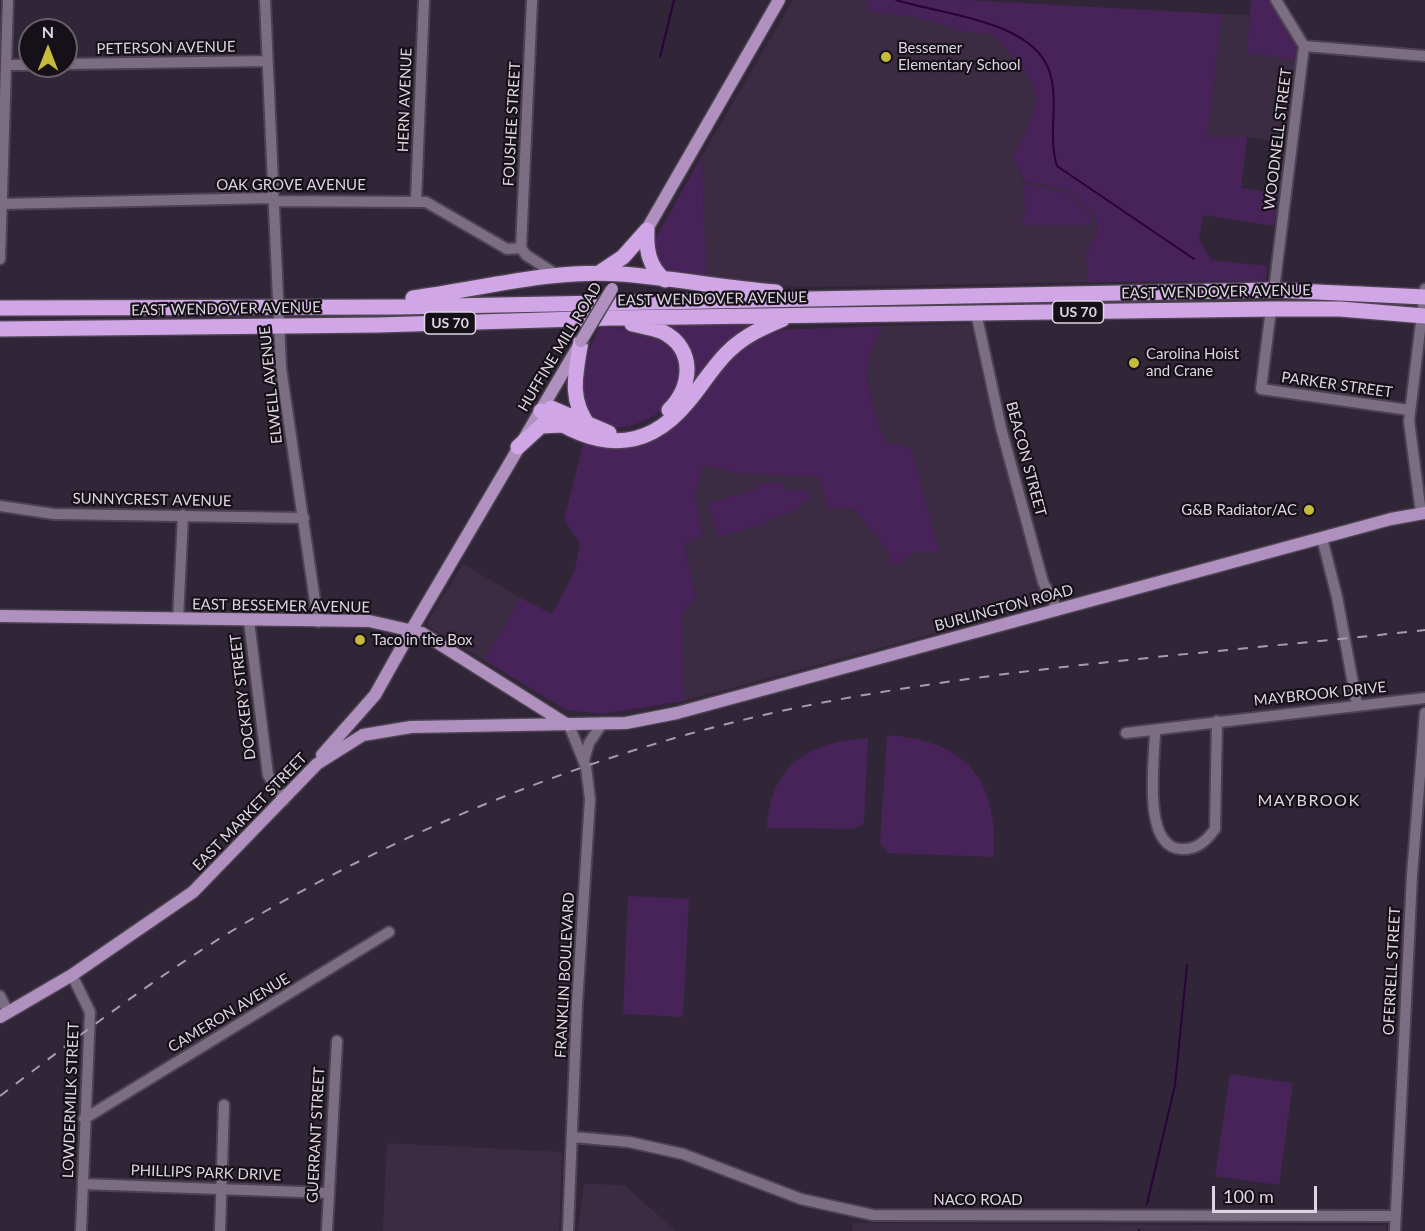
<!DOCTYPE html>
<html>
<head>
<meta charset="utf-8">
<style>
	body { margin:0 }
	#map { position:relative; width:1425px; height:1231px; overflow:hidden; background:#312637; font-family:Lato,sans-serif }
	canvas { display:block }
	.north { position:absolute; left:18px; top:18px; width:60px; height:60px; box-sizing:border-box; background:#161119; border:2px solid #665f69; border-radius:50%; rotate:0deg; font-size:16px; font-weight:700; line-height:24px; text-align:center; color:#ddd5e1 }
	.north::after { content:''; display:block; margin:auto; width:21px; height:27px; background:#c7bb3b; clip-path:polygon(50% 0,100% 100%,50% 72%,0 100%) }
	.scale { position:absolute; left:1212px; top:1186px; width:105px; height:27px; box-sizing:border-box; border:3px solid #ddd5e1; border-top:0; padding-left:8px; font-size:18px; line-height:21px; white-space:nowrap; color:#ddd5e1; -webkit-text-stroke:4px #161119; paint-order:stroke }
</style>
</head>
<body>
<div id="map">
<canvas width="1425" height="1231"></canvas>
<div class="north">N</div>
<div class="scale">100 m</div>
</div>
<script>
const ctx = document.querySelector('canvas').getContext('2d');
ctx.lineJoin = 'round';
function fill(path, color) {
  ctx.fillStyle = color;
  ctx.fill(path, 'evenodd');
}
function stroke(path, color, width, dash) {
  ctx.strokeStyle = color;
  ctx.lineWidth = width;
  ctx.lineCap = dash ? 'butt' : 'round';
  ctx.setLineDash(dash || []);
  ctx.stroke(path);
}
function drawText(font, color, halo, rows, align = 'center') {
  ctx.font = font + ' Lato,sans-serif';
  ctx.lineWidth = 4.5;
  ctx.setLineDash([]);
  ctx.textBaseline = 'middle';
  ctx.strokeStyle = halo;
  ctx.fillStyle = color;
  for (const [text, x, y, turn = 0] of rows) {
    ctx.save();
    ctx.translate(x, y);
    ctx.rotate((+turn || 0) * Math.PI / 180);
    ctx.textAlign = isNaN(turn) ? turn : align;
    if (halo) ctx.strokeText(text, 0, 0);
    ctx.fillText(text, 0, 0);
    ctx.restore();
  }
}
fill(new Path2D(`
	M793,0h75l-1,11 53,7 43,14 30,2 38,46 6,20 -4,21 -20,35 10,25 44,9 29,28 1,14 -11,20 1,30 -289,5 -92,-9 -4,-122z
	M1222,14l28,1 -3,38 50,7 -11,83 -39,-6h-40z
	M970,324l22,96 45,164 8,16 -2,4 -360,97 -1,-86 14,-19 -12,-54 19,-5 -8,-41 8,-31 36,8 79,4 10,30 25,2 48,53 13,-10 -45,-162 -2,-26 4,-19 13,-19z
	M463,564l58,34 -37,62 -56,-34v-5z
	M387,1143l175,9 -3,79h-176z
	M584,1184l40,1 52,46h-98z
	M853,1223l533,3v5h-534z`), '#3c2c43');
fill(new Path2D(`
	M868,0h98l256,14 -15,123h40l-6,51 38,6 -5,32 -71,-11 -4,24 12,21 56,6 -1,12 -4,3 -175,1 -1,-30 11,-20 -1,-14 -29,-28 -43,-9 -11,-25c37,-66 26,-67 -20,-122l-30,-2 -43,-14 -53,-7z
	M1251,0h19l26,39 1,21 -50,-7z
	M702,156l4,122 -35,-5 -9,-6 -5,-5 -3,-21z
	M1024,184l44,9 23,23v9h-71l5,-11z
	M697,322h64l-73,73 4,-14 -25,-51v-5z
	M884,326c-29,45 -13,70 1,116l26,6 28,104h-25l-13,10 -10,2 -4,-15 -33,-40 -26,-1 -10,-31 -79,-4 -36,-8 -8,31 8,41 -19,6 12,53 -14,19 1,86 -81,13 -36,-4 -82,-50 37,-62 31,16 22,-42 6,-28 -16,-24 20,-79h62l93,-93 33,-18z
	M600,327c20,1 58,4 73,19 5,6 8,18 11,26 -5,9 -9,20 -15,29 -11,18 -46,32 -67,24 -5,-2 -10,-7 -15,-10 -9,-41 -6,-50 13,-88z
	M784,482l1,9 23,-2 2,10 -21,14 -22,6 -2,5 -48,13 -9,-34 49,-14v-5z
	M887,735c79,6 111,43 107,122l-106,-4 -8,-10z
	M868,738l-4,85 -9,6 -88,-1c4,-64 41,-86 101,-90z
	M628,896l61,3 -6,118 -60,-3z
	M1230,1074l63,9 -14,102 -64,-9z`), '#482359');
stroke(new Path2D(`
	M896,0c44,14 135,20 153,70 11,31 -2,65 8,96l137,93
	M660,57l14,-57
	M1147,1204l28,-119 12,-120
	M1139,1231v-1`), '#2a0239', 2);
const minor = new Path2D(`
	M265,0l16,368 37,254
	M1304,46l121,10
	M66,64l201,-3
	M7,65h23
	M416,200l8,-200
	M1,204l269,-6 6,3 150,1 81,47 14,-1 5,7 31,20
	M521,248l11,-248
	M0,259l8,-259
	M1274,290l30,-244 -28,-46
	M1271,309l-10,80 148,21
	M976,313l25,115 42,154 14,27
	M0,506l54,8 250,4
	M1421,513l-12,-92 16,-132
	M1322,538l15,59 20,108
	M178,619l5,-104
	M249,621l19,154 16,25
	M1155,730c0,28 -14,117 26,119 16,1 25,-8 34,-20l2,-108
	M1126,733l299,-35
	M584,760l5,-17 13,-19
	M72,975l18,37 -9,219
	M0,996l8,16
	M84,1119l305,-187
	M573,1137l56,5 54,12 118,45 72,16 522,1
	M83,1184l245,9
	M220,1231l4,-126
	M327,1231l10,-190
	M568,1231l9,-227 13,-205 -4,-32 -17,-42
	M1395,1231l17,-356 13,-162`);
const major = new Path2D(`
	M643,236l136,-236
	M0,616l369,5 53,12 146,92
	M322,755l53,-60 37,-66 166,-282
	M0,1017l72,-42 121,-83 124,-128 46,-29 48,-8 215,-4 51,-10 714,-194 34,-6`);
const highway = new Path2D(`
	M647,230c-1,20 2,37 18,50
	M599,273l24,-16 24,-27
	M413,298c68,-9 138,-29 208,-24 52,4 103,14 155,18
	M0,308l397,-1 877,-17 151,7
	M632,324c9,2 22,4 31,8 33,17 29,55 6,78
	M0,329l378,-4 233,-7 660,-9h69l85,7
	M581,341c-5,31 -13,58 8,85
	M551,408l58,25
	M541,411c51,37 102,45 146,-8 15,-17 27,-39 44,-54 15,-14 33,-22 52,-30
	M518,447l23,-21 21,-1`);
stroke(minor, '#4c4251', 14);
stroke(major, '#4c4251', 15);
stroke(highway, '#4c4251', 18);
stroke(minor, '#7b6e82', 10);
stroke(major, '#af90bf', 12);
stroke(highway, '#d1a6e7', 15);
stroke(new Path2D(`
	M0,1096c85,-65 171,-131 264,-184 167,-95 349,-166 536,-205 203,-41 419,-54 625,-77`), '#a69dab', 2, [10, 10]);
const majorBridge = new Path2D(`
	M581,341l31,-52`);
stroke(majorBridge, '#4c4251', 15, []);
stroke(majorBridge, '#af90bf', 12);
for (const [x, y, r, color] of [
	[886,57,6,"#c7bb3b"],
	[1134,363,6,"#c7bb3b"],
	[1309,510,6,"#c7bb3b"],
	[360,640,6,"#c7bb3b"]
]) {
  const dot = new Path2D();
  dot.arc(x, y, r, 0, 2 * Math.PI);
  ctx.fillStyle = color;
  ctx.fill(dot);
  stroke(dot, '#161119', 2);
}
for (const [x, y, w] of [
	[1078,312,51],
	[450,323,51]
]) {
  const box = new Path2D();
  box.roundRect(x - w / 2, y - 11, w, 22, 4.5);
  ctx.fillStyle = '#161119';
  ctx.fill(box);
  stroke(box, '#ddd5e1', 1.5);
}
drawText('bold 14px', '#ddd5e1', null, [
	["US 70",1078,312],
	["US 70",450,323]
]);
drawText('15px', '#ddd5e1', '#161119', [
	["PETERSON AVENUE",166,48,-1],
	["HERN AVENUE",405,100,-88],
	["FOUSHEE STREET",512,124,-87],
	["WOODNELL STREET",1278,139,-83],
	["OAK GROVE AVENUE",291,185],
	["EAST WENDOVER AVENUE",1216,292,-1],
	["EAST WENDOVER AVENUE",712,299,-1],
	["EAST WENDOVER AVENUE",226,309,-1],
	["HUFFINE MILL ROAD",560,347,-59],
	["ELWELL AVENUE",271,385,-96],
	["PARKER STREET",1337,385,8],
	["BEACON STREET",1026,459,75],
	["SUNNYCREST AVENUE",152,500,1],
	["EAST BESSEMER AVENUE",281,606,1],
	["BURLINGTON ROAD",1004,608,-15],
	["MAYBROOK DRIVE",1320,694,-6],
	["DOCKERY STREET",243,697,-97],
	["EAST MARKET STREET",250,812,-46],
	["OFERRELL STREET",1392,971,-87],
	["FRANKLIN BOULEVARD",565,975,-87],
	["CAMERON AVENUE",229,1013,-31],
	["LOWDERMILK STREET",71,1100,-88],
	["GUERRANT STREET",316,1135,-87],
	["PHILLIPS PARK DRIVE",206,1173,2],
	["NACO ROAD",978,1200]
]);
drawText('15px', '#ddd5e1', '#161119', [
	["Bessemer",898,48],
	["Elementary School",898,65],
	["Carolina Hoist",1146,354],
	["and Crane",1146,371],
	["G&B Radiator/AC",1297,510,"right"],
	["Taco in the Box",372,640]
], 'left');
ctx.letterSpacing = '1.5px';
drawText('16px', '#ddd5e1', '#161119', [
	["MAYBROOK",1309,801]
]);
ctx.letterSpacing = '0px';
</script>
</body>
</html>
